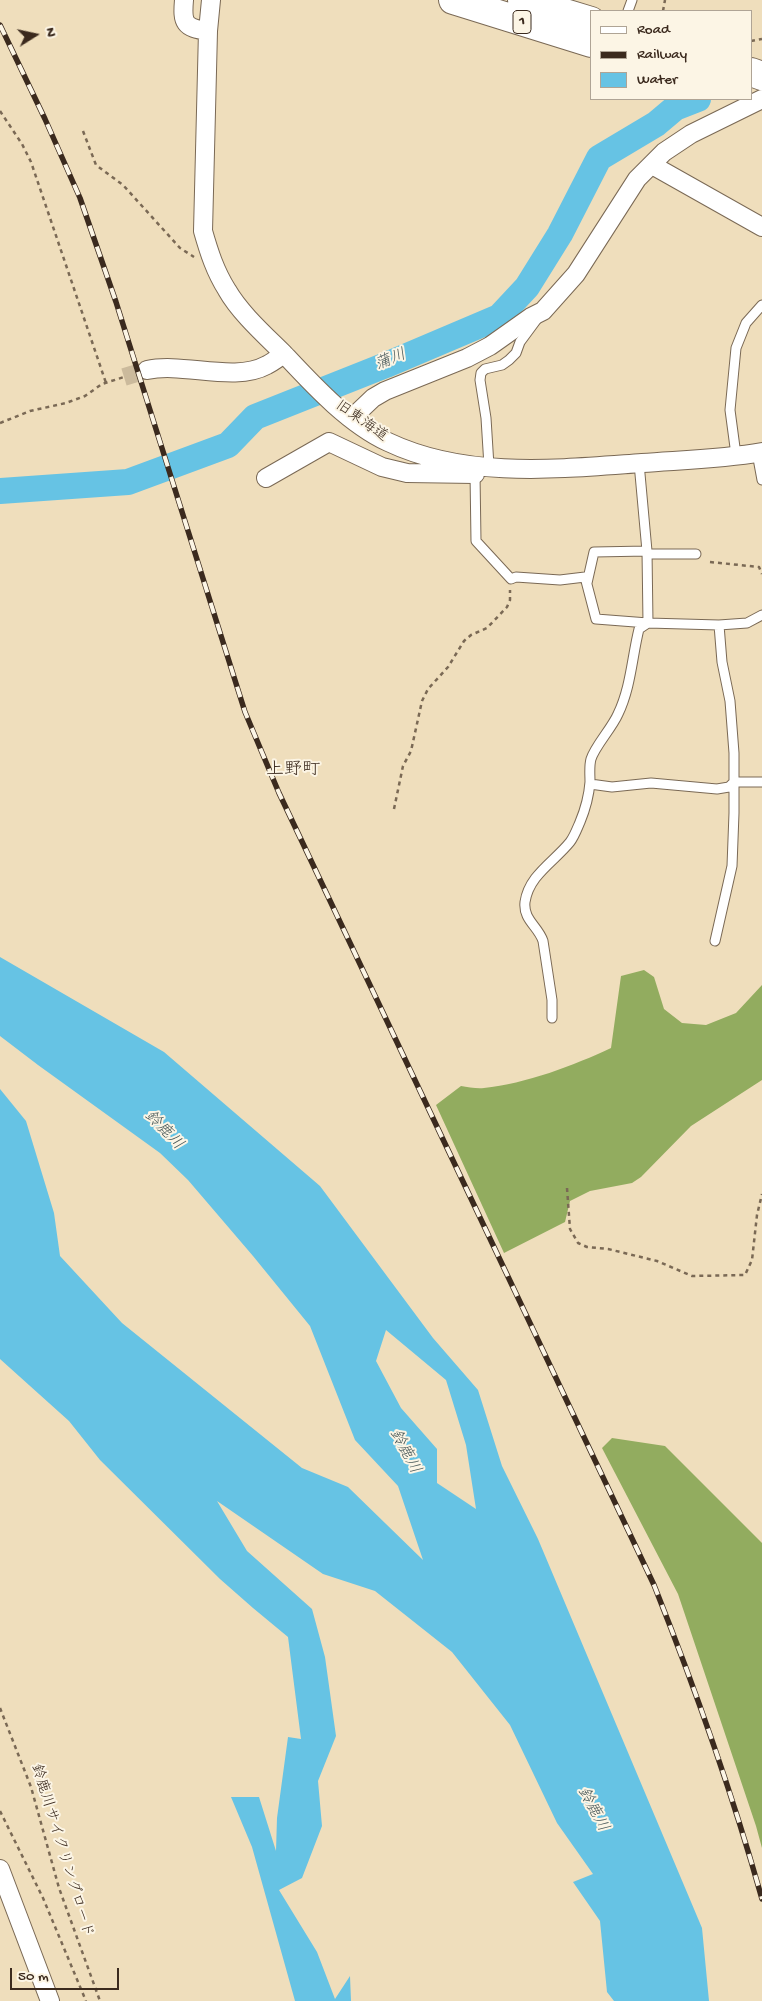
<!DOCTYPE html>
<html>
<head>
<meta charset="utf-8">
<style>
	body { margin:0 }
	#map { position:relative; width:762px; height:2001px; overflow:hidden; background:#efdebc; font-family:"Gochi Hand",sans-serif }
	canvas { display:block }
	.legend { position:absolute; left:590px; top:10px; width:162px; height:90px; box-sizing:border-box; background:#fcf5e5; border:1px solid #afa495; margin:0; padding:6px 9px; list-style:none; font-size:15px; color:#3b2a1e }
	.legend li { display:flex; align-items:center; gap:10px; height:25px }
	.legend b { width:25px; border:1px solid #afa495 }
	.north { position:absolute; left:10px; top:10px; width:50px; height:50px; -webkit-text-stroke:4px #fcf5e5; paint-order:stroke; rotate:80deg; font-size:14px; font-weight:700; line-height:20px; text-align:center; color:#3b2a1e }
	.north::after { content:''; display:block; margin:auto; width:18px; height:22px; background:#3b2a1e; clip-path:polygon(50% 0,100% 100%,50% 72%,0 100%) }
	.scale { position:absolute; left:10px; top:1968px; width:109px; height:22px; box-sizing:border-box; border:2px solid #3b2a1e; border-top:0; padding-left:6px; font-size:15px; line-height:18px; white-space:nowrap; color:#3b2a1e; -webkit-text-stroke:4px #fcf5e5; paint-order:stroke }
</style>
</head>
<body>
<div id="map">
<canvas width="762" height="2001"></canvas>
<ul class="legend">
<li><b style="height:6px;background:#fff"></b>Road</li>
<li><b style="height:6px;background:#3b2a1e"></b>Railway</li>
<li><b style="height:14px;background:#66c3e4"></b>Water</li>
</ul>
<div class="north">N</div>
<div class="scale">50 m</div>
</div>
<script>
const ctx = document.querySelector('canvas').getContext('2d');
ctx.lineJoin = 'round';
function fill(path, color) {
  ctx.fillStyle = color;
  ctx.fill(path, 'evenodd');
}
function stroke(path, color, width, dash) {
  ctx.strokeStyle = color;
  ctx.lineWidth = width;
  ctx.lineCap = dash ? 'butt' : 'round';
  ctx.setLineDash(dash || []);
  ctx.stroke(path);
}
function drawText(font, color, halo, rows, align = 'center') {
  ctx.font = font + ' "Gochi Hand","Klee One",sans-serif';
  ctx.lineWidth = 4;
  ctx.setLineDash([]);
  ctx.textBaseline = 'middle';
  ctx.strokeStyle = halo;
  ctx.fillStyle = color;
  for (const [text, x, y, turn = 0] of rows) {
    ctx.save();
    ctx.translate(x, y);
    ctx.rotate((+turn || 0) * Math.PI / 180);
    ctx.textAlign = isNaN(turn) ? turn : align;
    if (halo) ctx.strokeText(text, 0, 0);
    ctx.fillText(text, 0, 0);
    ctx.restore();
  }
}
fill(new Path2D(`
	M644,970l10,7 10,32 18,14 24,2 30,-12 26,-28v95l-71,46 -50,51 -9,6 -42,8 -20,10 -5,21 -61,31 -68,-148 25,-19c7,1 16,3 23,2 41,-4 91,-23 127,-40l10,-72z
	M612,1438l53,8 97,97v305l-6,-22 -78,-232 -76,-146z`), '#92ac5f');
fill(new Path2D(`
	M0,957l164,95 156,134 113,152 45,52 24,76 36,73 164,389 7,73h-95l-7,-9 -7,-71 -27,-39 20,-8 -36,-51 -47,-98 -58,-73 -77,-61 -52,-17 -106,-73 30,50 65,58 13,48 11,79 -18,45 4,45 -20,52 -23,12 38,62 18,47 15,-23 1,25h-56l-43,-154 -21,-50h28l17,54 1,-33 11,-81 13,2 -13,-102 -35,-29 -33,-29 -120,-119 -31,-39 -69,-62v-270l26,32 28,92 6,43 62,67 180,145 46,19 75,73 -25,-74 -43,-46 -45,-114 -57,-70 -65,-76 -28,-27 -122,-88 -38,-29zM386,1330l60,50 20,65 10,64 -39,-26v-34l-36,-41 -25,-47z`), '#66c3e4');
stroke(new Path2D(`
	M0,491l128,-9 100,-37 27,-28 131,-52 113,-48 28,-30 33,-53 39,-76 57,-34 19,-16 23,-9`), '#66c3e4', 26);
stroke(new Path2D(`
	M124,377l23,-7`), '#cbba9c', 18, [18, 9]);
const service = new Path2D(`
	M628,11l4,-11
	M757,453l5,27
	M736,455l-6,-45 6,-62 10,-25 16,-18
	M489,466l-3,-48 -6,-38 1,-7 4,-4 17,-4 7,-5 7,-7 4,-11 17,-23
	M475,474l1,67 35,38 5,-2 44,3 25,-3 11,42 52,4 71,2 28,-2 15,-8
	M647,554h49
	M587,583l7,-31 53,-1
	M590,784l22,3 39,-4 66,6 12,-2 5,-5h28
	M715,941l17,-75 2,-53v-60l-4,-52 -8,-39 -3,-37
	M552,1018v-18l-9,-59c-5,-15 -20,-21 -18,-39 4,-27 29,-40 45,-60 4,-5 7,-13 10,-20 5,-12 9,-27 10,-40 0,-8 -1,-16 1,-23 4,-13 21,-31 27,-45 13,-27 14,-57 21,-85l9,-6 -1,-72 -8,-88`);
const minor = new Path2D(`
	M184,0c-2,23 0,28 24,31
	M211,0l-3,31 -5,200c6,21 12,40 24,59 13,23 39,46 58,65 29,31 64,69 103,87 78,37 170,27 254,21 39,-3 81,-4 120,-11
	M652,165l110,62
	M147,370c37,-8 87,13 120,-5 6,-3 11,-7 17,-11
	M352,418l21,-20 12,-7 82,-33 23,-12 41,-29 12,-6 33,-37 61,-95 27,-27 27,-18 71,-35
	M266,478l63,-36 53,25 25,6 68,1
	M0,1869l50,132`);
const trunk = new Path2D(`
	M453,0l138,43
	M522,0l69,21
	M751,72l11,4`);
stroke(service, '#7a6955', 11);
stroke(minor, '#7a6955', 20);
stroke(trunk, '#7a6955', 30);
stroke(new Path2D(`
	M663,11l2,-11
	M751,41l11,-2
	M0,111l22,33 9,18 75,221
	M83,131l13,34 27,20 57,63 14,9
	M0,423l30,-12 36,-8 19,-7 17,-12 22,-7
	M710,562l49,5 3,7
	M394,809l9,-43 8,-15 11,-50 6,-12 20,-22 16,-26 7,-6 16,-7 20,-21 3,-7v-10
	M567,1188l3,41 8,14 9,4 21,2 49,12 35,15 53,-1 7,-15 5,-45 5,-21
	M0,1708l31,79 28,101 41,113
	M0,1811l43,87 43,103`), '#7a6955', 2.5, [4, 4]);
stroke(service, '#fff', 9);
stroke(minor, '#fff', 18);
stroke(trunk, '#fff', 28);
const rail = new Path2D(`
	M0,25l45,94 35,79 36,104 129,410 34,81 375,792c41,103 78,207 108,314`);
stroke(rail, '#3b2a1e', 5.5);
stroke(rail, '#fcf5e5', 4, [11]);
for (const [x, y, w] of [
	[522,22,18]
]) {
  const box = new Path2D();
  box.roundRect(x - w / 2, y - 11.5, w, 23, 4);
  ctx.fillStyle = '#fcf5e5';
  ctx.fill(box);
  stroke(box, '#3b2a1e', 1);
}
drawText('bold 14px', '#3b2a1e', null, [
	["1",522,22]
]);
drawText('15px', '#3b2a1e', '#fcf5e5', [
	["旧東海道",361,422,35],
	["鈴鹿川サイクリングロード",61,1851,73]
]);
drawText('italic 16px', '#485859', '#fcf5e5', [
	["蒲川",391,361,-22],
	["鈴鹿川",163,1131,46],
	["鈴鹿川",404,1452,62],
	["鈴鹿川",592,1810,62]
]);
drawText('18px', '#3b2a1e', '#fcf5e5', [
	["上野町",293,771]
]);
</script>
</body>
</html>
